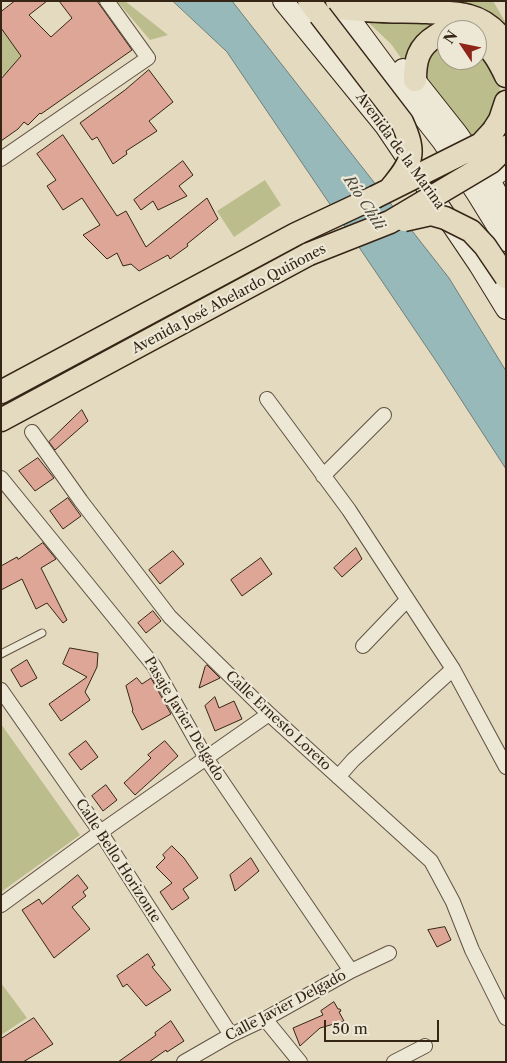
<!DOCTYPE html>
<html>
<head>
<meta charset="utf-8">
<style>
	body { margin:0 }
	#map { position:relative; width:507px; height:1063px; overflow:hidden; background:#e4dac0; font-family:"Libre Caslon Text",serif }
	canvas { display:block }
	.frame { position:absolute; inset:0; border:2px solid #352515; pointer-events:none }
	.north { position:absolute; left:437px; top:20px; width:50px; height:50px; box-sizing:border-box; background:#ede7d6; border:1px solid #a39989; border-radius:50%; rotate:304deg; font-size:14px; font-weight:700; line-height:20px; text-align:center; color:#352515 }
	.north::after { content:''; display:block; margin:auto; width:18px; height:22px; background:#8f2418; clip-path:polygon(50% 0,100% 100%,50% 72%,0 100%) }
	.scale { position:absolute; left:324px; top:1020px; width:115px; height:22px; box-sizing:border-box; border:2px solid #352515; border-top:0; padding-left:6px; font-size:15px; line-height:18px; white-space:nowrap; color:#352515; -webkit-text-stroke:4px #ede7d6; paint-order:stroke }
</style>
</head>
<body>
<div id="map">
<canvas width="507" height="1063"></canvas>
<div class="frame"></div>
<div class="north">N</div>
<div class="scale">50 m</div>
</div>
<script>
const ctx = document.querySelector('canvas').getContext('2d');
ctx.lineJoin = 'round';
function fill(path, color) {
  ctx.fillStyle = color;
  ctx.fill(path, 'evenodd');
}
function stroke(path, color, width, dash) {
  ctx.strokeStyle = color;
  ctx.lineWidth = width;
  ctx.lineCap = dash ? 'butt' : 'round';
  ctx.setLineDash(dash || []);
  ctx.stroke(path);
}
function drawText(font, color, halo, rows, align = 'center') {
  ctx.font = font + ' "Libre Caslon Text",serif';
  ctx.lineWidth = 4.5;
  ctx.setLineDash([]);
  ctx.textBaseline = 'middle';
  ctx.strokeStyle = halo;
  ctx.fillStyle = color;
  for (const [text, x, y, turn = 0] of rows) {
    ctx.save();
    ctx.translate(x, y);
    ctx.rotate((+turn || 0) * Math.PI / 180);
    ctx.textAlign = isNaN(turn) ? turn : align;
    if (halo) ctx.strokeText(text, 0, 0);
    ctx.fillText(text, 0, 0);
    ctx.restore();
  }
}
fill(new Path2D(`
	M117,1h8l43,34 -18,5z
	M458,1h35l13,22v4c-18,-17 -28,-19 -51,-23z
	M370,21l84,1 -46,40 -5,-1 -12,-17 -21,-20z
	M1,28l20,28 -7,8 4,7 -12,6 -5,-2z
	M447,37v23h30v-14l22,32 1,15 -4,21 -24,25 -49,-61 1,-24z
	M265,180l16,25 -47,32 -17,-26z
	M1,724l79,111 -79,57z
	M1,983l26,35 -26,17z`), '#bcbd8d');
const water = new Path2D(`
	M173,1h59l217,277 57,93v98l-70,-108 -209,-309z`);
fill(water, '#97b9b9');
stroke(water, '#707e77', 1);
const building = new Path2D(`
	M15,1h32l-18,14 22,22 21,-19 -13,-17h38l35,49 -91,64 -1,-1 -12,12 -4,-3 -6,7 -17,12v-62l20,-23 -20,-28v-16z
	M149,70l24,32 -24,19 8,10 -31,20 1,3 -14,10 -16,-27 -5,3 -12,-17 45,-33z
	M63,135l54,81 9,-5 20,36 61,-49 11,21 -31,25 1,2 -18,13 -2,-4 -29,16 -8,-7 -8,2 -6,-13 -10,6 -24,-24 17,-10 -18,-27 -19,12 -16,-24 9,-6 -19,-26z
	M183,161l10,14 -14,11 8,10 -29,14 -5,-9 -12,9 -7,-10z
	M82,410l6,11 -33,29 -6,-8z
	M38,458l16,20 -19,13 -16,-20z
	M68,498l13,18 -18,13 -13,-18z
	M43,543l13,16 -15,9 26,52 -4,3 -16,-20 -11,6 -14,-30 -21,11v-24l16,-9 1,2z
	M356,548l6,11 -20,18 -8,-9z
	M173,551l11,13 -24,20 -11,-14z
	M261,558l11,16 -30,22 -11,-16z
	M153,611l8,10 -15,12 -8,-10z
	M70,648l28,5 -1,14 -12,25 5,8 -29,21 -12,-17 38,-27 -24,-13z
	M27,660l10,18 -16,9 -10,-17z
	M207,665l13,13 -21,10 6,-21z
	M137,678l5,6 9,-6 20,36 -29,16 -10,-19 1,-1 -7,-24z
	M215,697l4,11 15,-7 8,18 -27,12 -10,-25z
	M86,741l12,16 -17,13 -12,-16z
	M165,741l13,15 -43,39 -11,-12 27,-25 -3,-3z
	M106,785l11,15 -14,11 -11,-15z
	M172,846l12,12 14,20 -15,11 6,9 -17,12 -12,-18 12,-9 -16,-16 9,-9 -2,-3z
	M251,858l8,13 -24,20 -5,-16z
	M78,875l10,13 -5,4 3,4 -14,11 18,22 -36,29 -32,-48 17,-11 3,5z
	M445,927l6,13 -14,7 -9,-17z
	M148,954l7,11 -3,2 19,23 -25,16 -19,-22 -4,3 -6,-11z
	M334,1002l4,7h2l1,2 -2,1 5,9 -24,7 -20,18 -7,-18 30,-13 -2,-4z
	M34,1018l19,26 -30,18h-22v-23z
	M171,1021l13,20 -17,11 -1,-2 -17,12h-31l38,-27 -1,-2z`);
fill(building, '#dda696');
stroke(building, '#352515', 1);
const service = new Path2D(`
	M1,654l41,-21`);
const minor = new Path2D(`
	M1,159l147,-101 -41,-57
	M491,182l15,-11
	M267,399l82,111 104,159 53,98
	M32,432l49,69 89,116 99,97 162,147 22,41 19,48 34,68
	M323,476l61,-61
	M1,478l153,188 52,92 145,213
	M363,646l44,-46
	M1,690l100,143 130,202
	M338,777l15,-17 100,-91
	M1,905l108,-79 160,-112
	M265,1019l35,43
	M184,1062l47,-27 34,-16 86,-48 38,-18
	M394,1062l31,-16`);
const secondary = new Path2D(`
	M283,1l102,125 94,139 27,44
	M342,8l68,92 32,41 35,53 29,47
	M403,69l12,11 42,53 34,49 15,28`);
const primary = new Path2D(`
	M309,1l11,14
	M337,1l5,7c29,4 57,3 85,4 14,1 29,0 42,4 15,4 28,15 37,28
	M477,37c15,12 21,22 29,39
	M415,80c0,-20 3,-33 21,-44 4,-3 6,-4 11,-5
	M493,131l7,-11 6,-18
	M1,392l295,-158 79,-37
	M1,420l308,-166`);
stroke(service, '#615240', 9);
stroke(minor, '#615240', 16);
stroke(secondary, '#352515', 22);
stroke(primary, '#352515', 25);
stroke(service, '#ede7d6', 7);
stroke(minor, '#ede7d6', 14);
stroke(secondary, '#ede7d6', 20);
stroke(primary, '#e4dac0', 22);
const primaryBridge = new Path2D(`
	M320,15l82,107c15,33 10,40 -12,67
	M375,197l106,-53 12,-13
	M404,220l27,-6 14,4 26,13 14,15 21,31
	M309,254l81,-32 101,-60 15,-15`);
stroke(primaryBridge, '#352515', 25, []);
stroke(primaryBridge, '#e4dac0', 22);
drawText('14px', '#352515', '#ede7d6', [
	["Avenida de la Marina",400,151,54],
	["Avenida José Abelardo Quiñones",229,299,-28],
	["Pasaje Javier Delgado",184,719,59],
	["Calle Ernesto Loreto",278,721,43],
	["Calle Bello Horizonte",118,861,57],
	["Calle Javier Delgado",286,1006,-28]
]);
drawText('italic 15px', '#4e4a3e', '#ede7d6', [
	["Río Chili",364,203,57]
]);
</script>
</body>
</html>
